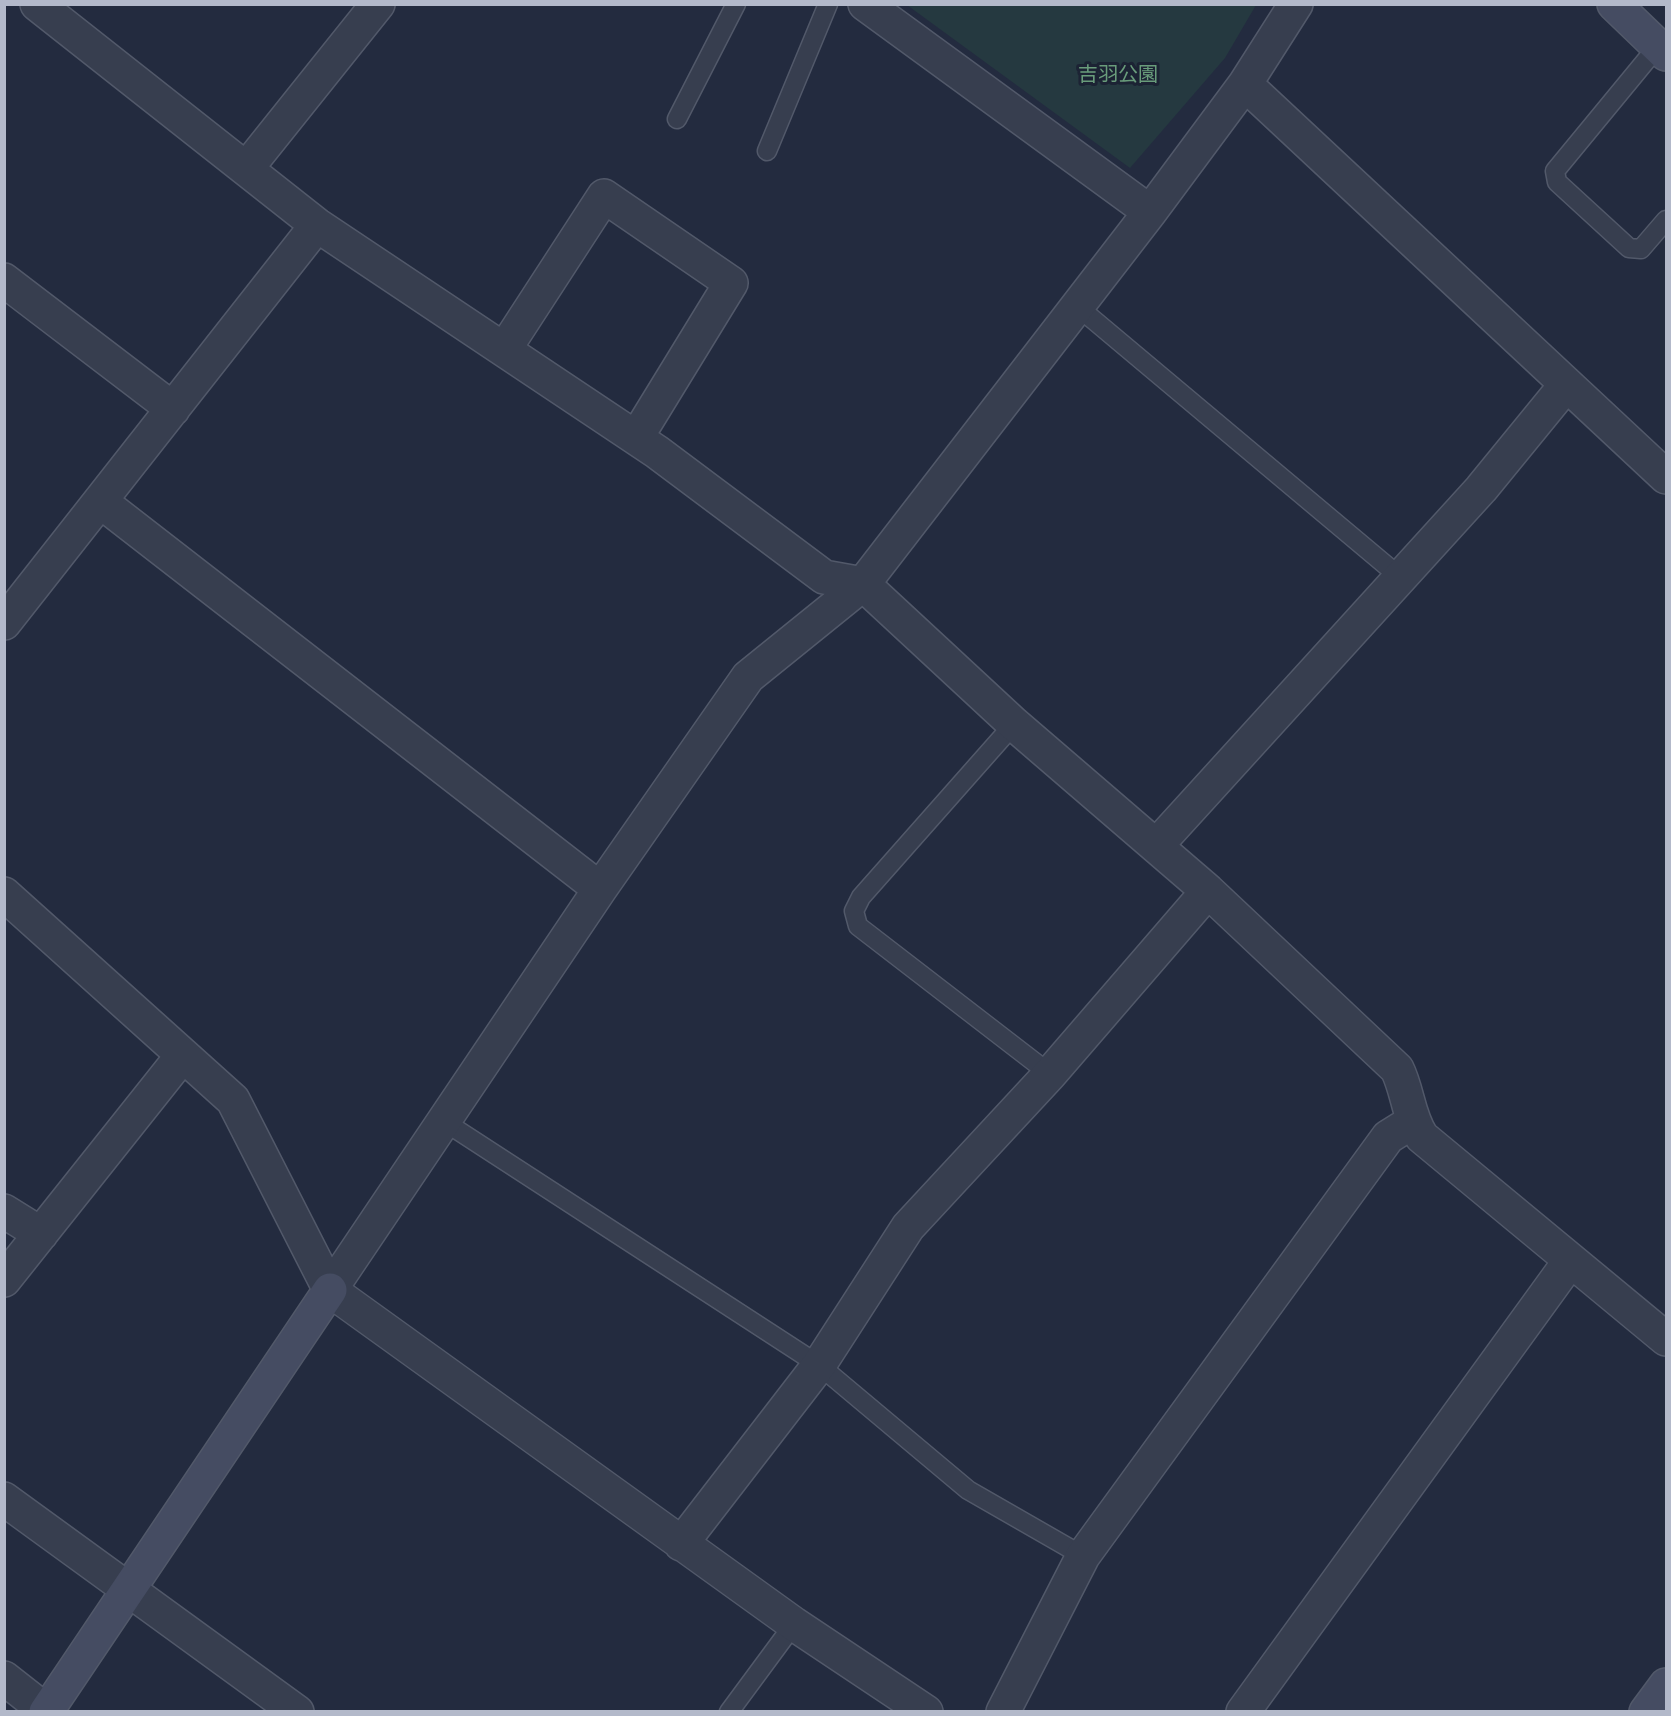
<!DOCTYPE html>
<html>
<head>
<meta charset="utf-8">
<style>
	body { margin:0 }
	#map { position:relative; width:1671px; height:1716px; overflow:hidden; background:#232b3f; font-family:"Exo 2",sans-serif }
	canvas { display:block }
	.frame { position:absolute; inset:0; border:6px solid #b3b9ca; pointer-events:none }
</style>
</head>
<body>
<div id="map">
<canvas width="1671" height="1716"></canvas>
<div class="frame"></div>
</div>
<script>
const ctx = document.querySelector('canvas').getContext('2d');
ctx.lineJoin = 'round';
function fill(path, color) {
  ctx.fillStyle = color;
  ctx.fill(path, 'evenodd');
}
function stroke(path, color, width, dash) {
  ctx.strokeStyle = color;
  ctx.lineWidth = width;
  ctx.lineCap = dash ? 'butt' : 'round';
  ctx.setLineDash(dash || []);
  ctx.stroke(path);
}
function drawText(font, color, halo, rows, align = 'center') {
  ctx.font = font + ' "Exo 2","Noto Sans JP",sans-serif';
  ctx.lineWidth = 6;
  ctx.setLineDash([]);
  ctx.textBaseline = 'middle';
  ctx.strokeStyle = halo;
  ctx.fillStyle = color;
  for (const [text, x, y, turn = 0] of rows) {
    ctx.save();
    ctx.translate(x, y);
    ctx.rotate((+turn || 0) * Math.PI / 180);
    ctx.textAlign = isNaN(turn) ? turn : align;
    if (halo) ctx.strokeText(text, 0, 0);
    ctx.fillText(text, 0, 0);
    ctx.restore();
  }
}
fill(new Path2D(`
	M907,5h349l-31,53 -95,110z`), '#253940');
const lane = new Path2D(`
	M1658,46l-103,125 2,11 72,66 12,1 25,-29
	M677,119l59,-115
	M767,151l61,-147
	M1077,306l323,271
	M1014,724l-153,173 -7,14 4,15 192,148
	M445,1122l374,243 149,125 115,66
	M729,1712l65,-88`);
const street = new Path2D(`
	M37,4l280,221 340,227 167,125 39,7 151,140 194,167 189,178c11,22 11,47 25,68l244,202
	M865,4l285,208
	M1245,84l421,393
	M246,169l132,-165
	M4,280l169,129
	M504,350l100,-154 127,87 -95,155
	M100,501l500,388
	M4,623l313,-398
	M1156,846l325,-357 85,-104
	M4,894l229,206 97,190 464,334 132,88
	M4,1211l37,23
	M4,1280l179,-225
	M330,1290l270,-401 148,-212 115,-93 287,-372 95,-128 51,-80
	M4,1499l293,213
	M681,1544l138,-179 89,-138 142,-153 158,-183
	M4,1678l42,33
	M1003,1712l80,-156 305,-419 24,-15
	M1243,1712l327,-451`);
const secondary = new Path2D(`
	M1614,4l52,50
	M46,1712l284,-422
	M1646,1712l20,-27`);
stroke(lane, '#52596a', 21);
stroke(street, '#52596a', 36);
stroke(secondary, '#52596a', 36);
stroke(lane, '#373e4f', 18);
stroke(street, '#373e4f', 33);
stroke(secondary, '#454c62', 33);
drawText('20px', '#699c7b', '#1c2334', [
	["吉羽公園",1118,74]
]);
</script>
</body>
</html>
